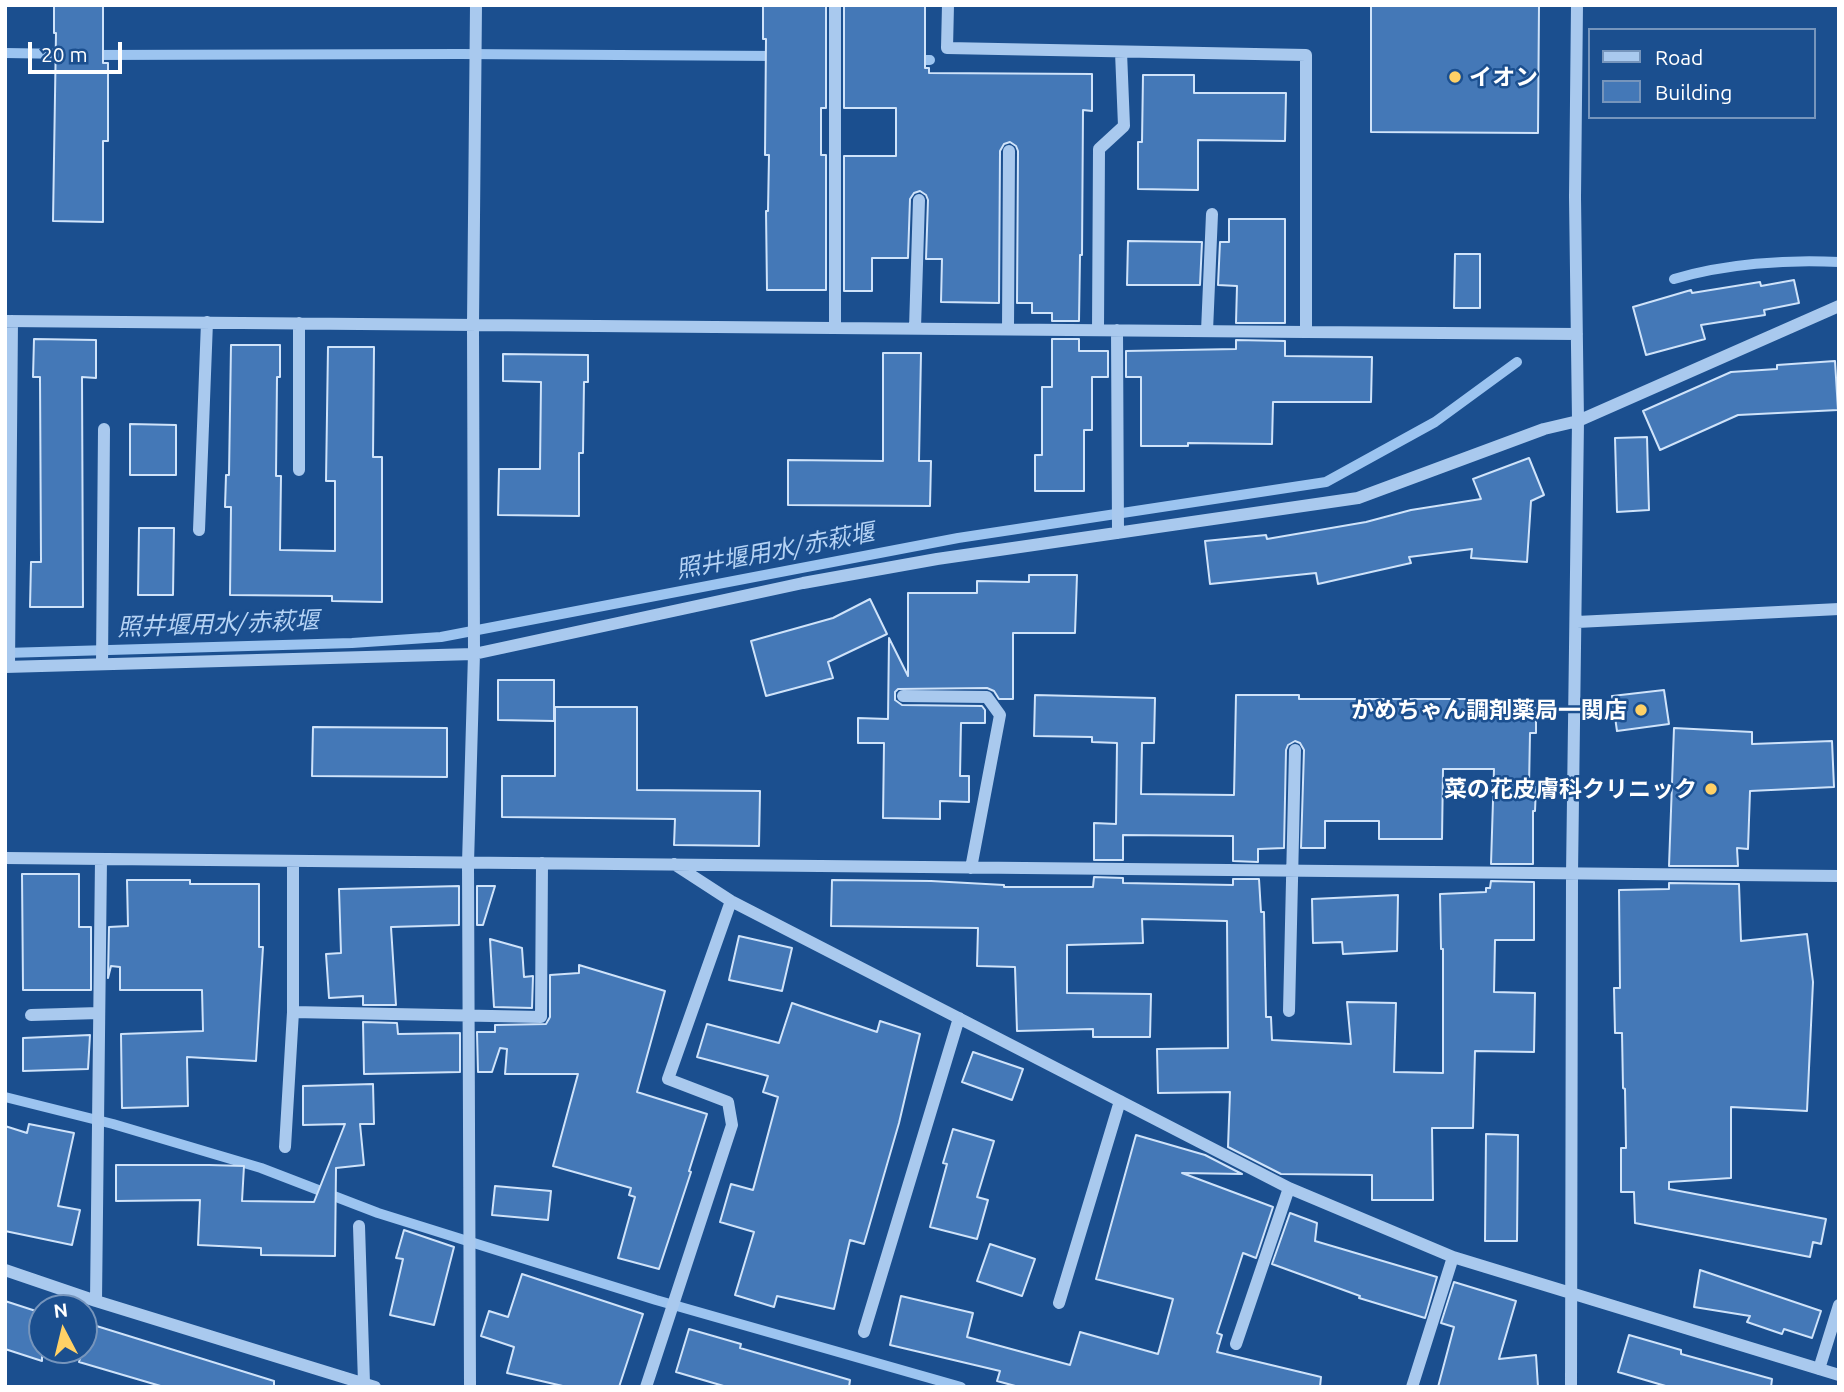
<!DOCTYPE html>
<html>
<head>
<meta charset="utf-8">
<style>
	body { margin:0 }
	#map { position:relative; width:1844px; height:1392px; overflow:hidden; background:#1b4f8f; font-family:Ubuntu,sans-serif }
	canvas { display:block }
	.frame { position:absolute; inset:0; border:7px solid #fff; pointer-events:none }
	.legend { position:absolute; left:1588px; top:28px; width:228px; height:91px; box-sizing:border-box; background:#1b4f8f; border:2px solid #7695bc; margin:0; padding:9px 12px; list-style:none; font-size:21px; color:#fff }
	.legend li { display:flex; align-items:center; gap:14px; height:35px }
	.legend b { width:35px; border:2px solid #7695bc }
	.north { position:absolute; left:28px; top:1294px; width:70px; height:70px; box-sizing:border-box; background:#1b4f8f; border:2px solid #7695bc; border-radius:50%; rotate:353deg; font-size:19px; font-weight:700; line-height:28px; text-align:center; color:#fff }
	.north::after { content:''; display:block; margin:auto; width:24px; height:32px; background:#ffd166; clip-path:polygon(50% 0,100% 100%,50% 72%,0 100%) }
	.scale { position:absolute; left:28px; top:42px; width:94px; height:32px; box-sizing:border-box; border:4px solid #fff; border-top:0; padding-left:9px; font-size:21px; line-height:24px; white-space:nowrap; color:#fff; -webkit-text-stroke:5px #1b4f8f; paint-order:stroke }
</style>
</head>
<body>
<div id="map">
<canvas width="1844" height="1392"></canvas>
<div class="frame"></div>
<ul class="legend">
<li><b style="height:9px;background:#a9c9ee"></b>Road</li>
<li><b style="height:19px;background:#4478b7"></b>Building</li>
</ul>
<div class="north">N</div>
<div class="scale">20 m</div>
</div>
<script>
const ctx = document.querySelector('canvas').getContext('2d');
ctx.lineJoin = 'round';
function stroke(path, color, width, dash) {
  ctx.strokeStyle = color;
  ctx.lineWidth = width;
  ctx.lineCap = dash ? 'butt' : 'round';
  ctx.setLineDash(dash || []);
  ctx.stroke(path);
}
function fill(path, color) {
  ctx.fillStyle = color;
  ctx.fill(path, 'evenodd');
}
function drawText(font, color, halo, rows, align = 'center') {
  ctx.font = font + ' Ubuntu,"Noto Sans JP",sans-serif';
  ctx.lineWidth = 5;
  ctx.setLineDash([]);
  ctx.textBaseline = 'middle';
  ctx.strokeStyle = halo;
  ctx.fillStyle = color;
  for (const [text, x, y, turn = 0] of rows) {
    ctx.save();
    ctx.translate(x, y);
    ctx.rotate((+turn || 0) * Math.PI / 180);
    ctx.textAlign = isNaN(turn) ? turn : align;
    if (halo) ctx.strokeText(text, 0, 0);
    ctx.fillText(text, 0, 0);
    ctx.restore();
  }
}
stroke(new Path2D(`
	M5,53l63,1
	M90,55l370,-1 318,2
	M912,60h18
	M1674,279c50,-15 113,-20 165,-17
	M5,653l347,-10 89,-6 517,-99 368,-56 109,-60 82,-60
	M5,1097l108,27 148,44 117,45 278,87 305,87`), '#9cc4f0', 10);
const building = new Path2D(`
	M54,5h49v58h5v78h-5v81l-50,-1 3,-188h-2z
	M763,5h63v103h-5v47h5v135h-59l-1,-79h2l1,-56h-4l1,-116h-3z
	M844,5h81v63h4v5l163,1v37l-9,-1 -1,145h-2l-1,66h-27v-8h-20v-10h-15l1,-152 -2,-5 -6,-4 -6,2 -4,7 -1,152 -58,-1 1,-43h-16l2,-59 -2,-5 -6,-4 -6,2 -4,6 -2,59h-36v33h-28v-135h52v-48h-52z
	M1371,5h168l-1,128 -167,-1z
	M1143,75h51v18h92l-1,48 -87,-1v50l-60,-1v-47h4z
	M1229,219h56v104h-49l1,-37 -19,-1 2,-43h9z
	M1128,241l74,1 -2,43h-73z
	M1455,254h25v54h-26z
	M1794,280l5,23 -35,7 1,5 -64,10 4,14 -59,16 -13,-48 58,-17 1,3 68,-11 1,4z
	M34,339l62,1v38l-14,-1 1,230h-53l1,-45h10l-1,-185h-7z
	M1052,339h27v12h29v26h-16v53h-8v61h-49v-36h7v-68h10z
	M1236,340l49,1v15l87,1 -1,45h-98l-1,42 -84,-1v3h-47v-69h-15v-26l110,-2z
	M231,345h49v32h-3l-1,99h5l-1,74 55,1v-70h-9l2,-134h46l-1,110h9v145l-50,-1v-5l-102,-1 1,-88h-6l1,-32h3z
	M883,353h38l-2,108h12l-1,45 -142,-1v-45l95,1z
	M503,354l85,1v27h-4l-1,71h-4v63l-81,-1 1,-46h41l1,-87 -38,-1z
	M1835,361l3,49 -100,5 -78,35 -17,-39 88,-39 46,-3v-4z
	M130,424l46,1v50h-46z
	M1647,437l2,73 -32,2 -2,-74z
	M1529,458l15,37 -13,6 -4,61 -56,-4 1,-9 -63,8 2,6 -93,21 -2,-11 -106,11 -5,-43 61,-6 1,4 99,-17 45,-12 70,-11 -8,-20z
	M139,528h35l-1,67h-35z
	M1029,575h48l-2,58h-62v66h-14l-5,-8 -7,-3 -89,1 -3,3v8l7,5 80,1 3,4v13h-24l-1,53h9v26l-29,-1v18l-57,-1 1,-75h-26v-25l30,1 1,-81 19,38v-83h69v-12l52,1z
	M870,599l17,35 -59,28 5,16 -67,18 -15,-55 82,-23z
	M498,680h56v41l-56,-1z
	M1664,690l5,34 -52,7 -5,-35z
	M1035,695l120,3 -1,45h-12l-1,51 93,1 2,-100h63v4h178v9h59v25h-6l-1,54h7l-1,24h-2v53h-42l3,-95h-51l-1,70h-63v-18h-54v27h-24l3,-98 -4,-7 -5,-2 -7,4 -2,5 -2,98 -26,1v13l-25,-1v-25l-110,-1v25h-29v-37l22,1 1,-81 -25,-1v-5l-58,-1z
	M555,707h82v83l123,1 -1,55 -85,-1 1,-26 -173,-2v-41h53z
	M313,727l134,1v49l-135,-1z
	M1674,728l78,4v12l80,-3 2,46 -84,4 -2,58 -11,-1 1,18h-69z
	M22,874h57v53h12v63h-68z
	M1094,877l29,1v5l110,2v-6h26l2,33h3l2,105h5l1,23 79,4 -4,-42 49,1 -2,69 49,1v-124h-2l-1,-55 46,-2v-4h4l1,-7 43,1v58h-39l-1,52 41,1 -1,59 -59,-1 -2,77h-41l1,72h-61v-25l-91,-1 -53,-27 2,-55 -72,1 -1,-44 71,-1 -1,-127 -85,-2 1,24 -76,2v48l84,1 -1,43h-57v-8l-76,2 -2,-64 -38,-1 1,-38 -147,-2 1,-46 99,1 73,4v2h89z
	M127,880h63v4h69v63h4l-7,114 -69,-4 1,49 -66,2 -1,-74 82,-3 -1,-41h-82v-23l-9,-1 -3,12 1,-51 19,-1z
	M1669,883l70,1 2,57 66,-7 6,48 -6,129 -76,-4v71l-62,4v7l157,30 -5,25 -8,-2 -3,15 -175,-34 -1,-31h-13v-44h5l-1,-59 -2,-1 -1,-55h-7l-1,-45h6l-1,-98 50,-1z
	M459,886v39l-68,2 5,78h-33v-9l-34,2 -3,-44 15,-1 -2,-64z
	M477,886h18l-12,39h-6z
	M1398,895l-1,56 -54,3 -1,-12 -29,1 -1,-44z
	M739,936l53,12 -10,43 -53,-11z
	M490,939l32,9 2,29 9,-1 -1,32 -38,-1z
	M579,965l86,26 -28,101 70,22 -18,57 2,1 -32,97 -41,-11 17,-61 -6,-2 2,-7 -78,-22 25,-92h-73l2,-25 -7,-1 -8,24h-14l-1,-40h18v-7l51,-1 4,-7v-42l29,-2z
	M792,1003l85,29 3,-11 40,13 -21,89 -35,121 -14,-4 -16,69 -57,-13 -3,11 -39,-12 19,-63 -34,-10 11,-38 22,6 25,-93 -15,-5 5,-16 -71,-19 10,-33 72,19z
	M363,1022l34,1 1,11 62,-1v39l-96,2z
	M90,1035l-2,34 -65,2v-33z
	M973,1052l50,17 -11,31 -50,-18z
	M373,1084l1,40h-14l4,41 -28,3 -1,88 -74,-1v-7l-63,-3 2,-45 -84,1v-36h93l35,1 -2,35 72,1 31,-78 -42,1v-39z
	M29,1124l45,9 -16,73 22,4 -8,35 -67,-14v-105l22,7z
	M953,1129l41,12 -17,56 11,3 -11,39 -47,-12 17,-63 -4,-1z
	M1486,1134l32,1 -1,106h-32z
	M1136,1135l69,20 37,19 -60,-1 91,34 -17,51 -13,-5 -26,80 5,2 -5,17 104,25 -1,10h-301l-22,-6 3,-10 -110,-26 11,-49 72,17 -6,24 103,28 10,-33 78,22 15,-55 -77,-20z
	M495,1186l56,5 -3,29 -56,-5z
	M1290,1213l27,10 -2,18 122,36 -12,41 -66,-20 1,-2 -88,-32z
	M404,1230l50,17 -20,78 -44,-10 13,-56 -7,-1z
	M990,1244l45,15 -13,37 -45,-15z
	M1700,1270l121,41 -9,27 -28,-9 -2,5 -35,-12 3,-6 -56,-9z
	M522,1274l121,40 -24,73h-52l-60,-14 7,-26 -33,-11 8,-25 19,6z
	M1454,1282l62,19 -17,58 37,-4 2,32h-100l16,-60 -13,-4z
	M5,1301l37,12v48l-37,-12z
	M90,1324l184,57v6h-110l-85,-25z
	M689,1329l52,15 -1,4 110,32 -1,7h-122l-51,-15z
	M1629,1335l52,15v4l91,25 -1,8h-102l-51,-15z`);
fill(building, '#4478b7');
stroke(building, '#cfe3fa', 2);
stroke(new Path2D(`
	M835,5v322
	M948,5l-1,43 359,7v277l271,2
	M5,321l1301,11
	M299,323v147
	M915,328l4,-128
	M1008,329l1,-178
	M1098,330l1,-181 25,-23 -3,-74
	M1117,330l1,203
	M1207,331l5,-117
	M199,530l8,-208
	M1577,622l262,-13
	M102,664l2,-235
	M9,666l3,-345
	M5,667l469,-13 329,-71 134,-24 421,-61 186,-69 34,-8 261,-115
	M903,696l84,1 13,18 -29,153
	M5,858l1834,18
	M293,861v151l248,5 1,-154
	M674,864l57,37 558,287 164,69 386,118
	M1289,1011l6,-261
	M31,1015l68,-2
	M285,1147l8,-135
	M359,1226l5,157
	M5,1270l91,31 279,86
	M96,1301l5,-442
	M1059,1303l61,-202
	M864,1332l95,-314
	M1236,1344l53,-156
	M1819,1369l20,-64
	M470,1387l-2,-524 6,-209 -1,-330 3,-319
	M646,1387l86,-262 -4,-23 -60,-23 63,-178
	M1412,1387l41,-130
	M1571,1387l1,-513 6,-453 -3,-224 2,-192`), '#a9c9ee', 12);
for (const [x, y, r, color] of [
	[1455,77,7,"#ffd166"],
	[1641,710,7,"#ffd166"],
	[1711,789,7,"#ffd166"]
]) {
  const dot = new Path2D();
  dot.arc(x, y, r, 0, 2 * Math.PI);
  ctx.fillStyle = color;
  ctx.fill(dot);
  stroke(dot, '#1b4f8f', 2.5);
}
drawText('bold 23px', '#fff', '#1b4f8f', [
	["イオン",1469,77,"left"],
	["かめちゃん調剤薬局一関店",1627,710],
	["菜の花皮膚科クリニック",1697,789]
], 'right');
drawText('italic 24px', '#b5d3f5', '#1b4f8f', [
	["照井堰用水/赤萩堰",775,551,-11],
	["照井堰用水/赤萩堰",218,624,-2]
]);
</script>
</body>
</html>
